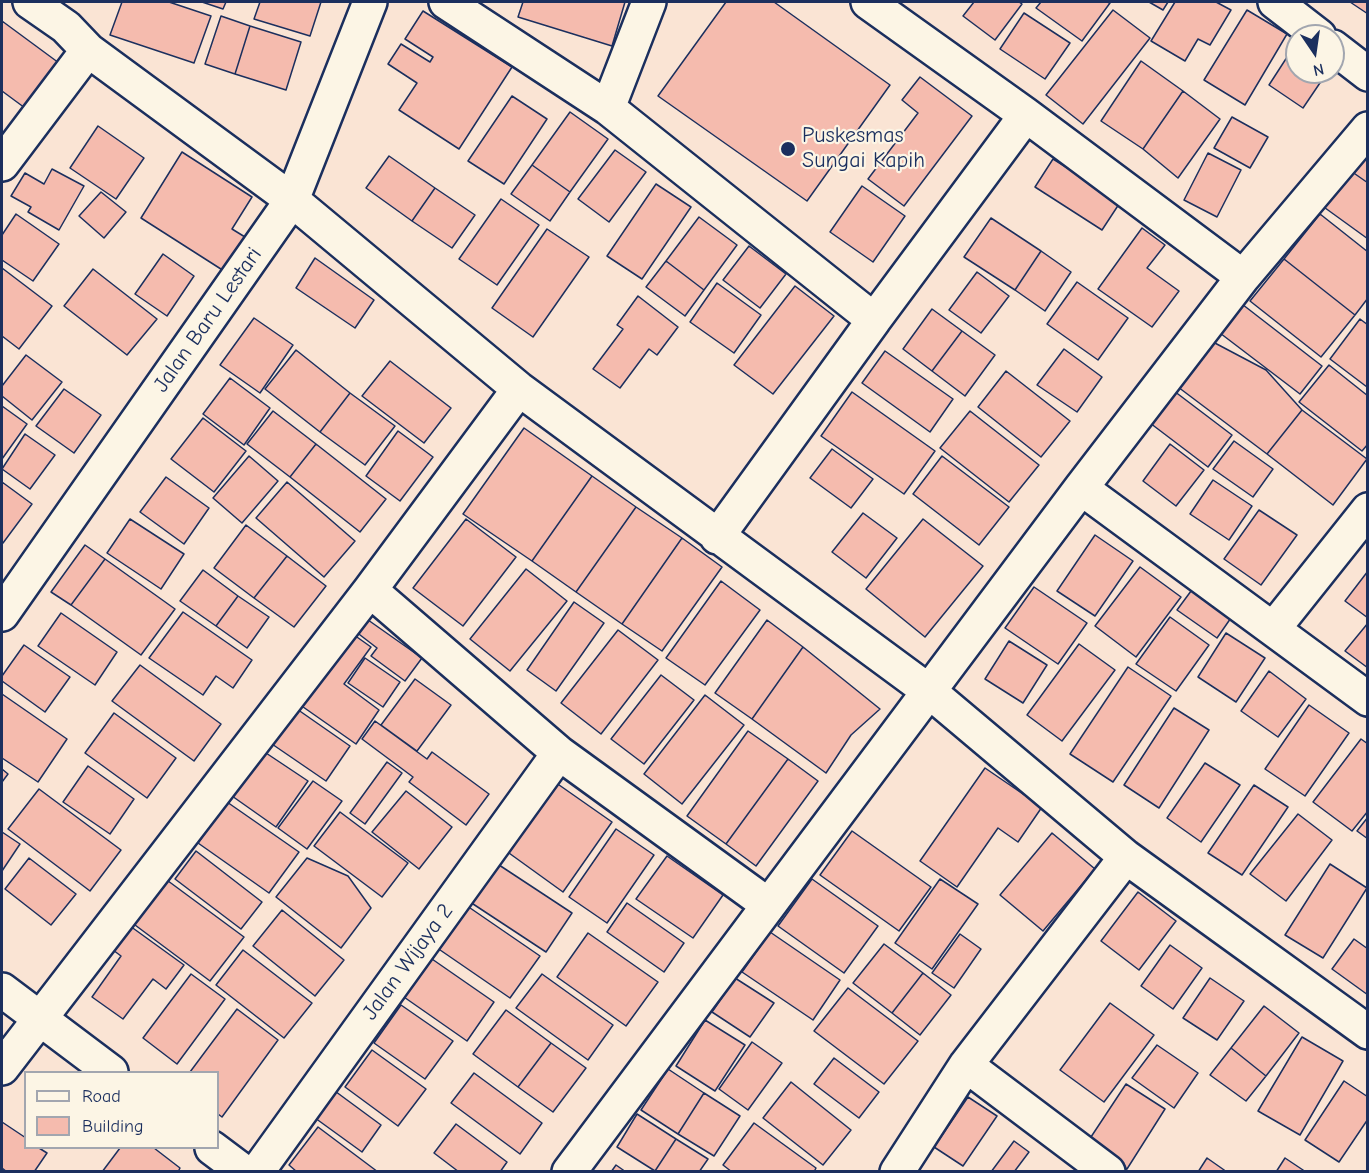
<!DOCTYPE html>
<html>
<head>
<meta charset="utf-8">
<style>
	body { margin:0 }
	#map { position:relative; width:1369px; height:1173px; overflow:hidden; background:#fae4d4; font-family:"Comic Neue",sans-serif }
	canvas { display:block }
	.frame { position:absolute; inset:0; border:3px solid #1b2f5e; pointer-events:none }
	.legend { position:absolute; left:24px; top:1071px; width:195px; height:78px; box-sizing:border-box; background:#fcf5e5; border:2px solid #a2a6af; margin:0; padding:8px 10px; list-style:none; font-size:18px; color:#1b2f5e }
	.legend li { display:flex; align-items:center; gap:12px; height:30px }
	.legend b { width:30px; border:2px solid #a2a6af }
	.north { position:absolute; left:1285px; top:24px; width:60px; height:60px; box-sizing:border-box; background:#fcf5e5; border:2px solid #a2a6af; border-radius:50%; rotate:167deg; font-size:16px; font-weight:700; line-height:24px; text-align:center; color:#1b2f5e }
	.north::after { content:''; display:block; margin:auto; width:21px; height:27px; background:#1b2f5e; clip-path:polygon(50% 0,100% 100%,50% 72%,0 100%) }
</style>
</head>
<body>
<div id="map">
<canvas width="1369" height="1173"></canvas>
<div class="frame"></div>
<ul class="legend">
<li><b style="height:8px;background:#fcf5e5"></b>Road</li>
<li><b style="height:16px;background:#f5bbae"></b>Building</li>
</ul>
<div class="north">N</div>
</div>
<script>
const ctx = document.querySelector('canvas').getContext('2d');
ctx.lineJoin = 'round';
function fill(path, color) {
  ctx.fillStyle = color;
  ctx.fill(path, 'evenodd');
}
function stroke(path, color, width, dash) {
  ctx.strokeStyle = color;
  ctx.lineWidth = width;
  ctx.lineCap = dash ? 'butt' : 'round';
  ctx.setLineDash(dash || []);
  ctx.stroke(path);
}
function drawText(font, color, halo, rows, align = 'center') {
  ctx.font = font + ' "Comic Neue",sans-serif';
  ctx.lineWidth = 4.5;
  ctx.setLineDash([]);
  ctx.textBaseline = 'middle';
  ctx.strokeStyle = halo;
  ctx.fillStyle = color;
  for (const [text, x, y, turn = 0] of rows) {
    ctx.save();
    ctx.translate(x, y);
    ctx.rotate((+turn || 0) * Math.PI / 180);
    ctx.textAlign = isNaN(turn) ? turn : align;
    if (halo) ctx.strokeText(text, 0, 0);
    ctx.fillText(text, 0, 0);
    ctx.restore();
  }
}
const building = new Path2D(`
	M122,2h47l42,14 -17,47 -84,-28z
	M202,2h24l-3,7z
	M260,2h61l-11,34 -56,-17z
	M523,2h102l-13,44 -94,-29z
	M726,2h48l116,83 -83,116 -149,-105z
	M974,2h45l3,2 -27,36 -32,-24z
	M1041,2h66l3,1 -28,38 -46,-33z
	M1149,2h19l-5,8z
	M1175,2h41l15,8 -21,35 -12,-6 -13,22 -34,-20z
	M1350,2h18v12z
	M1113,10l37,28 -67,86 -37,-29z
	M1247,10l40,24 -42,71 -41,-25z
	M423,11l89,56 -53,82 -60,-39 18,-27 -29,-19 13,-20 29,18 3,-5 -28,-18z
	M1024,13l46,30 -25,36 -45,-30z
	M221,16l29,10 -15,48 -30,-10z
	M2,21l57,42 -34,45 -23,-17z
	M250,26l51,16 -15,48 -51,-16z
	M1291,51l6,4v17l29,2 -23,34 -34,-23z
	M1141,61l42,30 -40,58 -42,-28z
	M920,77l52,39 -68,90 -36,-27 50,-66 -16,-13z
	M1183,91l37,28 -42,59 -35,-29z
	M512,96l35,23 -43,65 -36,-23z
	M570,112l38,27 -38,53 -38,-27z
	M1232,117l36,20 -18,31 -36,-20z
	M98,126l46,32 -28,41 -46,-31z
	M1368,146v37l-20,-14z
	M615,150l31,22 -37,50 -31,-23z
	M182,152l70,45 -20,32 13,8 -21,34 -83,-53z
	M1208,153l33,17 -24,47 -33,-17z
	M389,156l46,32 -23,33 -46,-33z
	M1053,159l68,42 -19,29 -67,-43z
	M532,165l38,27 -20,29 -39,-27z
	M52,169l32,17 -25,44 -31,-18 3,-5 -20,-11 14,-23 19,11z
	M1348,169l20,14v56l-47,-34z
	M656,184l35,23 -49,72 -35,-23z
	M862,186l43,30 -32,46 -43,-30z
	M435,188l40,27 -23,33 -40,-27z
	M101,192l25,20 -22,26 -25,-22z
	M501,199l38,26 -42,60 -38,-26z
	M16,214l43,30 -26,37 -31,-21v-25z
	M1320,214l48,38v46l-13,17 -71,-56z
	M699,217l38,28 -33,45 -38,-29z
	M991,218l50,33 -26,39 -51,-33z
	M1142,228l23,17 -18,23 32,23 -27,36 -54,-38z
	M547,229l42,28 -56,80 -41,-29z
	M749,246l37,28 -26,34 -37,-28z
	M1041,251l30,21 -26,39 -30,-21z
	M163,254l31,22 -27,40 -32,-22z
	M315,258l59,42 -19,28 -59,-40z
	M1284,259l71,56 -34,42 -71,-56z
	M666,261l38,29 -19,26 -39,-29z
	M2,268l50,38 -33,43 -17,-13z
	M93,269l64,50 -30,36 -63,-49z
	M977,272l32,24 -28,37 -32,-23z
	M1077,282l51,36 -30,42 -51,-36z
	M717,283l44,32 -27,38 -44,-31z
	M795,286l39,30 -61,78 -39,-29z
	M638,296l40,31 -21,28 -8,-6 -29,39 -27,-19 30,-40 -6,-4z
	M1238,301l84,65 -22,28 -84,-64z
	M932,309l30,22 -30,40 -29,-22z
	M254,318l39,27 -33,48 -40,-28z
	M1360,319l8,6 -1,62 -37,-28z
	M962,331l33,24 -30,41 -33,-25z
	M1213,342l53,28 36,40 -35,44 -89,-67z
	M1064,349l38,28 -25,35 -40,-27z
	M296,350l54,43 -30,39 -55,-43z
	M885,351l68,48 -23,33 -68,-49z
	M26,355l36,27 -30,38 -30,-24v-10z
	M390,361l61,47 -27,35 -62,-47z
	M1329,365l39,31v48l-6,7 -63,-49z
	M1006,371l64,50 -29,36 -63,-50z
	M230,378l40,30 -26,37 -41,-31z
	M64,389l37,26 -27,38 -38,-27z
	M1174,391l58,44 -24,32 -58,-44z
	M852,392l83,59 -31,43 -83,-58z
	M350,393l45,33 -30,39 -45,-33z
	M2,406l25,18 -25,35z
	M1302,410l65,49 -34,46 -66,-51z
	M273,411l43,33 -26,33 -43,-33z
	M970,411l69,54 -30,37 -69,-54z
	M203,418l43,33 -32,41 -43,-33z
	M524,428l68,48 -60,85 -69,-47z
	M398,431l35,26 -33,44 -34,-25z
	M25,434l30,21 -25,34 -28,-20z
	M1234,441l39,28 -20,28 -40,-28z
	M316,444l70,55 -26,33 -70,-55z
	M1170,444l34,26 -28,36 -33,-25z
	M832,449l41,30 -22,29 -41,-30z
	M249,456l29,25 -36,42 -29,-25z
	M942,456l67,51 -30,38 -66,-51z
	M592,476l44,31 -60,85 -44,-31z
	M166,477l43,31 -25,36 -44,-32z
	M1213,480l39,26 -23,34 -39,-26z
	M2,482l30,22 -29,39 -1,-1z
	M287,482l68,59 -31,36 -68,-59z
	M636,507l46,31 -60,86 -46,-32z
	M1259,510l38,25 -36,50 -37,-26z
	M863,513l34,25 -31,40 -34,-26z
	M130,519l54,35 -23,35 -54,-36z
	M466,519l50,38 -53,69 -50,-38z
	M923,519l60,47 -58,71 -59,-48z
	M246,525l41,31 -33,42 -40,-30z
	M1095,535l38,26 -38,55 -38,-25z
	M682,538l40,29 -60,84 -40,-27z
	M85,545l20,14 -34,46 -20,-13z
	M287,556l39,30 -32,41 -40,-29z
	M105,559l70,50 -34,46 -70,-50z
	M1140,567l41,30 -45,60 -41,-31z
	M526,569l41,32 -57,70 -40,-32z
	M203,570l35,26 -22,30 -36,-25z
	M1368,571v47l-23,-17z
	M721,581l39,29 -55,75 -39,-27z
	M1034,587l53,36 -29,41 -53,-36z
	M1194,587l39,28 -16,23 -40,-28z
	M238,596l31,21 -22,31 -31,-22z
	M574,602l30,21 -48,68 -29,-21z
	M183,612l69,48 -19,28 -17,-12 -13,19 -54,-37z
	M61,613l56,39 -22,33 -57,-39z
	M361,615l61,43 -17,23 -34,-25 6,-8 -26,-20z
	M1170,617l39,28 -33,46 -40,-27z
	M767,620l36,27 -51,72 -37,-26z
	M1368,623v45l-23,-17z
	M347,630l24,17 -27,37 35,26 -23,34 -60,-42z
	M618,630l40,30 -57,74 -40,-31z
	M1226,633l39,25 -29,44 -38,-25z
	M1009,641l38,24 -24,38 -38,-24z
	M1079,644l36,26 -53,71 -35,-26z
	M24,645l46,32 -25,35 -43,-31v-5z
	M803,647l77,62 -29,26 -25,38 -74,-54z
	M365,658l35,24 -17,25 -35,-24z
	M140,665l81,59 -27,37 -82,-60z
	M1128,667l43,29 -58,86 -43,-28z
	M1269,671l37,28 -28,38 -37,-26z
	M661,675l33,25 -50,64 -33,-25z
	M415,679l36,26 -34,46 -36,-26z
	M2,694l65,45 -29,43 -36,-24z
	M705,695l39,30 -62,79 -38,-30z
	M1309,705l40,28 -44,63 -40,-27z
	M294,707l56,39 -24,35 -57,-39z
	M1174,708l35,22 -50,78 -35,-23z
	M114,713l62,45 -29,40 -62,-45z
	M375,721l52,38 5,-7 57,42 -23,31 -57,-43 4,-5 -51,-38z
	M748,731l40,28 -62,85 -39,-28z
	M1361,739l7,5v67l-16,20 -39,-29z
	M263,751l45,30 -32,46 -44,-31z
	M788,759l30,22 -62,85 -30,-22z
	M387,762l15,11 -37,51 -15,-11z
	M1205,763l35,22 -39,57 -34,-24z
	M88,766l46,33 -24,35 -47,-32z
	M985,768l57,39 -24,35 -20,-14 -41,59 -37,-26z
	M2,769l6,5 -6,8z
	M552,780l60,42 -49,70 -61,-44z
	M313,781l29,20 -35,48 -29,-21z
	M1254,785l34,22 -46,68 -34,-22z
	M39,789l82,61 -31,41 -82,-62z
	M406,791l46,36 -33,42 -47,-37z
	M227,802l72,50 -30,41 -71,-50z
	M340,812l68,51 -26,34 -68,-51z
	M1298,814l34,26 -46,61 -36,-27z
	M1368,817v22l-11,-8z
	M616,829l38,26 -47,68 -38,-26z
	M852,831l79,56 -32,44 -79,-56z
	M2,832l18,12 -18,27z
	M1052,833l43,36 -52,62 -43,-36z
	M196,851l66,51 -21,27 -66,-50z
	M667,856l56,39 -30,43 -57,-39z
	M29,858l47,36 -25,31 -46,-36z
	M307,858l41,18 23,32 -30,40 -65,-51z
	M493,861l79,52 -26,39 -79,-52z
	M1330,864l37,24 -44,70 -38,-23z
	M160,875l84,62 -34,44 -83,-62z
	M812,879l66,47 -34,47 -66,-47z
	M940,879l38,25 -46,65 -37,-26z
	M1138,892l38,29 -37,49 -38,-29z
	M457,899l83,57 -30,42 -83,-57z
	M627,903l57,40 -20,29 -57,-40z
	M282,910l62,50 -29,36 -62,-50z
	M130,926l54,39 -18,24 -13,-10 -30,40 -31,-22 29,-41 -8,-6z
	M770,932l70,48 -27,40 -71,-48z
	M588,933l70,49 -32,44 -69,-49z
	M960,934l21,15 -27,39 -22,-15z
	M1354,939l14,10v46l-36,-26z
	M884,944l39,29 -31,40 -39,-30z
	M1170,945l32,23 -29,41 -32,-23z
	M243,950l69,53 -28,35 -68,-53z
	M419,950l75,52 -27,39 -76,-53z
	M923,973l28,22 -31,40 -28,-22z
	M191,974l34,25 -48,65 -34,-26z
	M542,974l71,51 -25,35 -72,-52z
	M735,978l39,25 -24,34 -38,-25z
	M1210,978l34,23 -27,39 -34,-22z
	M848,988l70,53 -34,43 -70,-53z
	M1110,1003l44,32 -50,67 -44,-32z
	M401,1005l52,36 -28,38 -51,-36z
	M1264,1006l35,27 -33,43 -35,-28z
	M237,1009l41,31 -56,77 -4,-3v-42h-28z
	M506,1010l45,33 -33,44 -45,-33z
	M705,1020l40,25 -30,46 -39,-25z
	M1302,1037l41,24 -43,74 -42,-24z
	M752,1042l30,21 -34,47 -29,-21z
	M551,1043l35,25 -33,44 -35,-25z
	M1157,1045l41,28 -24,35 -42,-30z
	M1231,1048l35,28 -20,25 -36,-26z
	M372,1050l54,39 -28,37 -53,-39z
	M834,1058l45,34 -20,26 -45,-34z
	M668,1069l36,24 -26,41 -37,-24z
	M474,1073l68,50 -22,31 -69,-51z
	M1344,1081l24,16v22l-29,43 -34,-22z
	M791,1082l60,48 -28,35 -60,-47z
	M324,1083l57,42 -19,27 -58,-42z
	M1126,1084l39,25 -38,60 -40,-26z
	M704,1093l36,23 -26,40 -36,-22z
	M968,1097l29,19 -34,50 -29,-19z
	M637,1114l39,25 -21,32 -38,-24z
	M2,1122l24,16v10h13l8,5 -13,19h-27l-5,-4z
	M754,1123l62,45 -2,4h-82l-9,-7z
	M456,1124l51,38 -7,10h-41l-25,-19z
	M318,1127l60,45h-81l-8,-7z
	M676,1139l32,20 -9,13 -44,-1z
	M1014,1141l15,11 -15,20h-23z
	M120,1148h34l26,20 -2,4h-76z
	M1207,1158l20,14h-29z
	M1285,1158l21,14h-30z
	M616,1165l10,7h-15z`);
fill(building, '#f5bbae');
stroke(building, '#1b2f5e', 1.5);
const minor = new Path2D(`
	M30,2l36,25 22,23
	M446,2l162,106 41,-106
	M1275,2l44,34
	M1333,47l35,27
	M608,108l266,212 152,-205 -158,-113
	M1026,115l217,162
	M2,164l86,-114 204,150 227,189 411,303 196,165 242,175
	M1081,488l287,211
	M717,537l157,-217
	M370,590l149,-201
	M2,614l290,-414 78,-198
	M1274,628l94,-118
	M2,990l109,82
	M966,1065l142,107
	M2,1068l368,-478 189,163 208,151
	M212,1148l32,24
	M257,1172l302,-419
	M569,1172l512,-684 162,-211 125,-148
	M897,1172l69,-107 160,-208`);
stroke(minor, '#1b2f5e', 38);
stroke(minor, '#fcf5e5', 33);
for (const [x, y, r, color] of [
	[788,149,8,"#1b2f5e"]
]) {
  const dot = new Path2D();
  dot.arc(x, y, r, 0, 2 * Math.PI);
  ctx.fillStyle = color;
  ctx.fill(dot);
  stroke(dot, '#fcf5e5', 2);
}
drawText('22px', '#1b2f5e', '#fcf5e5', [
	["Puskesmas",802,136],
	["Sungai Kapih",802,161]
], 'left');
drawText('22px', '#1b2f5e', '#fcf5e5', [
	["Jalan Baru Lestari",208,320,-55],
	["Jalan Wijaya 2",408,962,-54]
]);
</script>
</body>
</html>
